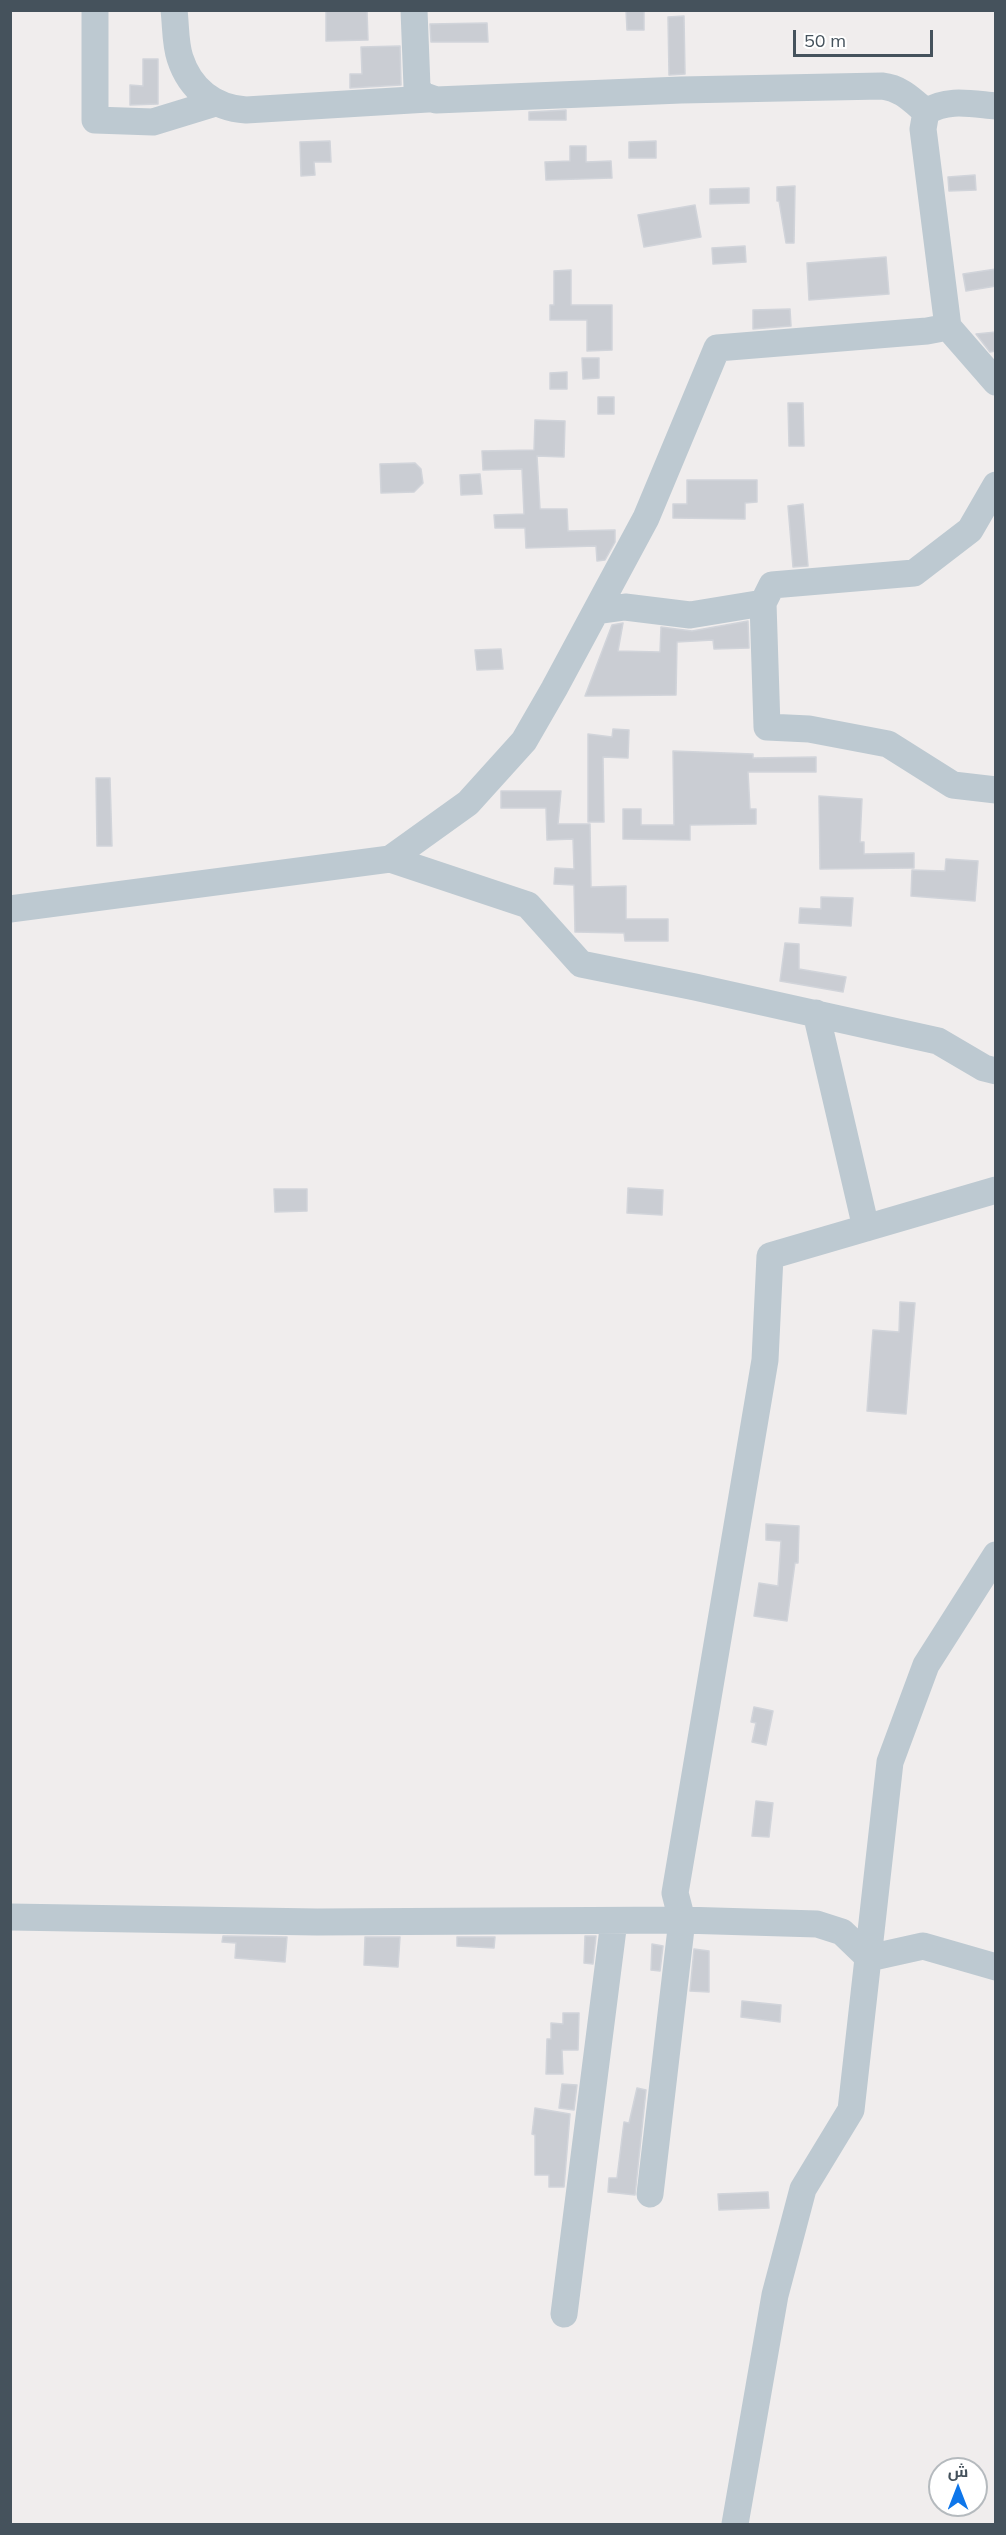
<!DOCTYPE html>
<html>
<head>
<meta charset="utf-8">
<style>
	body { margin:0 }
	#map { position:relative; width:1006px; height:2535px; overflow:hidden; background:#f0eded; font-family:Mulish,Cairo,sans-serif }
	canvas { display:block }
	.frame { position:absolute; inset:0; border:12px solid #45525c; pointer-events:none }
	.north { position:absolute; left:928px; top:2457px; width:60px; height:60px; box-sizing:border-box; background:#fff; border:2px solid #b5babe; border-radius:50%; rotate:0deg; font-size:16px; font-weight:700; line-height:24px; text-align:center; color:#45525c }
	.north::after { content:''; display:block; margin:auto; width:21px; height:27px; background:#0e76ea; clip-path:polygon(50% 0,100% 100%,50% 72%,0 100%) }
	.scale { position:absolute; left:793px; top:30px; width:140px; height:27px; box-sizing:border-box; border:3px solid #45525c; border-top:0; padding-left:8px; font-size:18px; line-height:21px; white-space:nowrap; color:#45525c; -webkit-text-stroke:4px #fff; paint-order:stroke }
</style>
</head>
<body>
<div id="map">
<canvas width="1006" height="2535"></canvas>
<div class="frame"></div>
<div class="north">ش</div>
<div class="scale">50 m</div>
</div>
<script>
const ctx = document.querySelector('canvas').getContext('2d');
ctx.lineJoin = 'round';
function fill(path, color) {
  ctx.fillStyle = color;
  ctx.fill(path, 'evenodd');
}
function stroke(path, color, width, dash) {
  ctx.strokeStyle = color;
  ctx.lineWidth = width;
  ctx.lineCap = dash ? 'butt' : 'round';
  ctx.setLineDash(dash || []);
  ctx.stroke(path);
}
const building = new Path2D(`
	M326,10h41l1,30 -42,1z
	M626,10h18v20h-17z
	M684,16l1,58 -16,1 -1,-58z
	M487,23l1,19h-57l-1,-18z
	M400,46l1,39 -51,3v-14h12l-1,-27z
	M143,59h15v45l-28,1v-20l13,1z
	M566,110v10h-37v-8z
	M330,141l1,21h-17l1,13 -14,1 -1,-34z
	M656,141v17h-27v-16z
	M570,146h16v16l25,-1 1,17 -66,2 -1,-18 25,-1z
	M975,175l1,15 -27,1 -1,-14z
	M795,186l-1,57h-8l-7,-42h-2v-14z
	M749,188v15l-39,1v-15z
	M695,205l6,32 -57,10 -6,-32z
	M745,246l1,16 -33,2 -1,-16z
	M886,257l3,37 -80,6 -2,-37z
	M996,269v17l-30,5 -3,-17z
	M571,270v35h41v45l-25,1v-31h-37v-15h4v-34z
	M790,309l1,17 -38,3v-19z
	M996,332v19l-6,1 -14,-18z
	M582,358h17v20l-16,1z
	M567,372v17h-17v-16z
	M598,397h16v17h-16z
	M788,403h15l1,43h-15z
	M535,420l30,1 -1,36 -27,-1 3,53h27l1,22 47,-1v12l-10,18 -8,1 -1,-15 -70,2 -1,-20h-30l-1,-13 30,-1 -2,-45 -39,1 -1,-19 52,-1z
	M415,463l6,6 2,14 -9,9 -33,1 -1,-29z
	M480,474l2,20 -21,1 -1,-20z
	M687,480h70v22l-12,1v16l-72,-1v-14h14z
	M803,504l5,62 -15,1 -5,-61z
	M748,621l1,27 -35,1 -1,-9 -36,2 -1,53 -91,1 27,-71 11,-2 -5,28 42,1 1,-25 31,4z
	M501,649l2,20 -26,1 -2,-20z
	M613,729l16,1 -1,28 -25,-1 1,65h-16v-88l24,3z
	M673,751l80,3v4l63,-1v15h-68l2,37h6v15l-66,1v15l-67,-1v-30h18v16h33z
	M96,778h14l2,68h-15z
	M501,791h60l-3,33h32l1,63 35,-1v33h42v22h-43l-1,-8 -49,-1 -1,-47 -20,-1 1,-16 19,1 -1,-30 -26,1 -1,-32h-45z
	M819,796l43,3 -2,43h4v12l50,-1v15l-94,1z
	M946,859l32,2 -3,40 -64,-5 1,-26 33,1z
	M821,897l32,1 -2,28 -52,-3 1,-15 21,1z
	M785,943l14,1v25l47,8 -3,15 -63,-11z
	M628,1188l35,2 -1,25 -35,-2z
	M274,1189h33v22l-32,1z
	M900,1302l15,1 -9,111 -39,-3 6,-81 26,2z
	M766,1524l33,2 -1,37h-3l-8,58 -33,-5 5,-33 19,3 3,-45 -15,-1z
	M754,1707l19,4 -7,34 -14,-3 4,-19 -5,-1z
	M756,1801l17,2 -4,34 -17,-1z
	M223,1936l64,1 -2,25 -50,-4 1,-15 -14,-1z
	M585,1936h11l-3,28 -9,-1z
	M365,1937h35l-2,30 -34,-2z
	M457,1937h38l-1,11 -37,-2z
	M652,1944l11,2 -3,25 -9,-1z
	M694,1949l15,2v41l-19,-1z
	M742,2001l39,4 -1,17 -39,-5z
	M563,2013h16l-1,37h-16l1,24h-17l1,-35h4v-16l12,1z
	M562,2084l15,1 -3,25 -15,-2z
	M637,2088l9,2 -11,105 -27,-3 1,-14h8l7,-56 5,1z
	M535,2108l35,6 -6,73h-15v-12h-14v-40l-3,-1z
	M768,2192l1,16 -50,2 -1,-16z`);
fill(building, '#cacdd3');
stroke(building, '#d1d4da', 1.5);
stroke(new Path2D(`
	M95,10v110l58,2 62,-19
	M174,10c2,16 1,33 6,48 10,31 34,50 66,52l182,-11
	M414,10l3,77 5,8 14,5 245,-10 201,-4c19,2 30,14 44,26
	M996,106c-24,-2 -49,-8 -70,6l-3,17 25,198 48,55
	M996,485l-26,45 -56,43 -142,12 -9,18 4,124 42,2 79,15 65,41 43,5
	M596,611l29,-4 65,8 73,-12
	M390,859l138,46 53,59 114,23 243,54 46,27 12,3
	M10,909l380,-50 78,-56 56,-62 30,-52 92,-171 71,-170 210,-17 21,-4
	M816,1013l50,215
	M10,1917l307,5 365,-2 135,4 25,8 27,26
	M869,1958l54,-12 73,21
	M650,2194l32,-274 -7,-27 90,-533 5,-104 226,-66
	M564,2314l50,-393
	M735,2524l40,-229 28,-106 48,-79 39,-348 36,-97 70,-110`), '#bdc9d1', 27);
</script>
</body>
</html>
